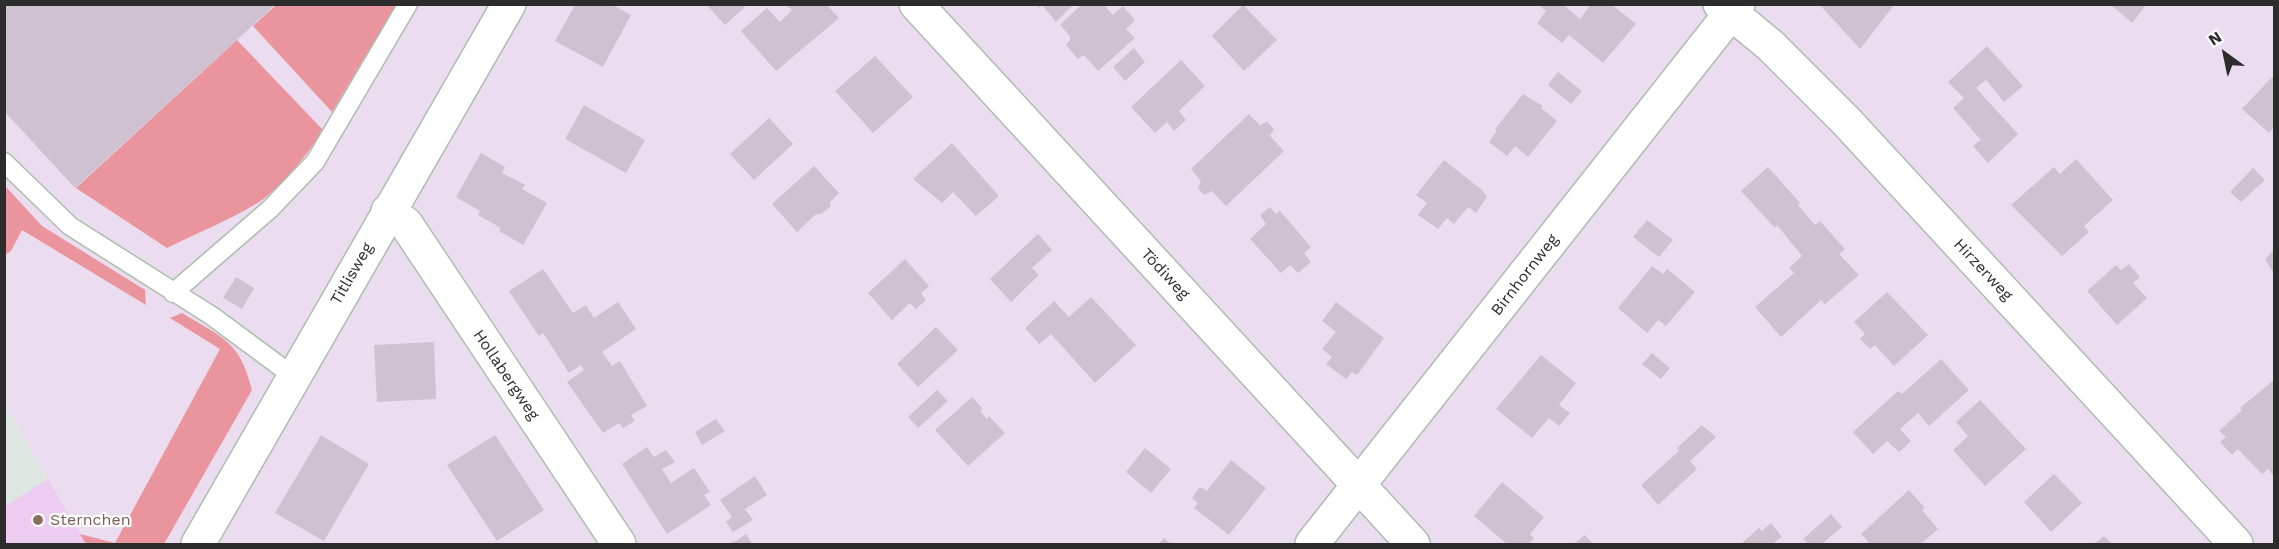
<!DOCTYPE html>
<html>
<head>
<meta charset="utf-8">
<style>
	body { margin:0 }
	#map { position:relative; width:2279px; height:549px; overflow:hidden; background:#ebddef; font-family:"Work Sans",sans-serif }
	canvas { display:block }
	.frame { position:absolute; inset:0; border:6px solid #2c2c2c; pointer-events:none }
	.north { position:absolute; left:2195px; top:24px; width:60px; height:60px; -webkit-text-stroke:4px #fff; paint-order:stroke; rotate:327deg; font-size:16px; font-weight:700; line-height:24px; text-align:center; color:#2c2c2c }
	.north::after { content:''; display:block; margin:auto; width:21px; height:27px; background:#2c2c2c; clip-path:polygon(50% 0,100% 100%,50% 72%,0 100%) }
</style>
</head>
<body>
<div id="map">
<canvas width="2279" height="549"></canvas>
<div class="frame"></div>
<div class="north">N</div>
</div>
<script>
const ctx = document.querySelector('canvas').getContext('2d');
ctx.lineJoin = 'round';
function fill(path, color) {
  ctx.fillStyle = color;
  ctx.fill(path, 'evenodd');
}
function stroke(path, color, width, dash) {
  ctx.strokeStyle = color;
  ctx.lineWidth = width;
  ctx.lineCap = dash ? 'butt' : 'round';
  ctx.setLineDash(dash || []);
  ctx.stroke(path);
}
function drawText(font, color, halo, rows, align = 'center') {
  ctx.font = font + ' "Work Sans",sans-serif';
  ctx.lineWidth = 4.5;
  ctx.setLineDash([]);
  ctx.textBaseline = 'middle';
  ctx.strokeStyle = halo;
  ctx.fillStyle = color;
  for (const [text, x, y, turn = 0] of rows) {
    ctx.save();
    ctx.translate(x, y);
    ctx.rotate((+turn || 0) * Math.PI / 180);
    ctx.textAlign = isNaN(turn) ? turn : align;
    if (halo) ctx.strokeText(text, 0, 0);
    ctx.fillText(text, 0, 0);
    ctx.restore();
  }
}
fill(new Path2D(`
	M4,404l44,75 38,65h-81z`), '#dee7e2');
fill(new Path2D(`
	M48,479l38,65h-81v-38z`), '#eecbf1');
fill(new Path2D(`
	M276,5h120l-64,107 -79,-86z
	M237,40l85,89c-9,21 -44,61 -63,73 -29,18 -62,31 -92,46l-91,-60z
	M7,188l35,38 103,64 1,15 -124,-75 -11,21 -6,4 -1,-66z
	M182,313c41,25 58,28 70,77l-88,154h-78l-6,-10 35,9 105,-194 -50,-31z`), '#ea949d');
fill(new Path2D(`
	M4,4h272l-201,184 -71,-77z
	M706,4h37l2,3 -20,18z
	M1036,4h38l-18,18 -14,-17 -3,3z
	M1082,4l22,1 9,10 10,-9 12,14 -9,9 9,9 -37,33 -14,-16 -6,4 -12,-14 4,-5v-4l-10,-11z
	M1538,4h24l18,15 11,-15h20l25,20 -33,39 -34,-28 -7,8 -25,-20 9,-12z
	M1819,4h76l-35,45z
	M2110,4h37l-15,19z
	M575,5h38l18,10 -28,52 -48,-26z
	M786,5h41l12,13 -63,53 -35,-40 26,-23 13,14 12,-12z
	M1243,5l34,35 -33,31 -32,-35z
	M1987,46l36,40 -19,16 -18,-22 -10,8 42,46 -30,29 -15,-17 8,-6 -28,-32 11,-10 -16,-16z
	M1134,48l11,14 -20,19 -12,-14z
	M875,56l38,41 -40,36 -38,-42z
	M1181,60l24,26 -26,25 7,9 -12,11 -7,-9 -12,11 -24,-26z
	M1558,72l24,19 -11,13 -23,-19z
	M2272,77l2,2v48l-5,6 -27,-24z
	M1523,94l20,12 -2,2 16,13 -29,36 -13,-11 -8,10 -18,-14 8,-11 -2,-2z
	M584,105l61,35 -19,33 -61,-34z
	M1249,114l11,11 7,-3 7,7 -4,7 14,15 -58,55 -14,-15 -8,4 -6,-7 3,-7 -10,-12z
	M769,118l24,26 -39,36 -24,-26z
	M952,143l47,53 -23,20 -23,-24 -11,11 -29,-24z
	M481,153l24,14 -3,6 23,12 -3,4 25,14 -24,42 -24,-14 2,-3 -23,-13 2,-4 -24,-14z
	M2076,159l37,41 -29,26 5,6 -27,24 -51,-51 43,-38 6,7z
	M1444,160l38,30 5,7 -11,16 -8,-6 -14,17 -7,-6 -9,11 -20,-14 9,-12 -11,-8z
	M814,166l25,27 -9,9v5l-9,7h-5l-19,18 -25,-28z
	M1768,167l32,36 -2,2 17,20 5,-4 25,28 -6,5 20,21 -34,29 -4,-4 -40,37 -26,-30 39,-34 -5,-5 13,-12 -25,-31 -2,3 -34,-37z
	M2253,168l12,12 -24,22 -11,-10z
	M1270,207l6,7 4,-3 31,36 -7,6 7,9 -13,11 -8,-8 -9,8 -31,-34 16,-15 -6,-9z
	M1647,220l26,20 -14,17 -26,-20z
	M1038,234l14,16 -20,18 7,7 -28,27 -21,-23z
	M2274,250v24l-9,-15z
	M905,259l24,27 -8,7 5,7 -10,9 -6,-6 -18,17 -24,-27z
	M2129,264l11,13 -7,6 14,15 -30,27 -30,-34 29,-26 5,5z
	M1652,266l11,8 4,-5 28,23 -29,34 -8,-6 -11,13 -29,-25z
	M543,269l30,44 13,-8 8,13 24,-16 18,27 -34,23 10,14 8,-5 27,45 -16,9 4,6 -12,7 -4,-5 -16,10 -36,-51 17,-12 -3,-5 -12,8 -26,-40 -4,3 -30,-45z
	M236,277l18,11 -12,21 -19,-11z
	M1887,292l41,43 -34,31 -19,-21 -5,4 -10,-10 5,-5 -11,-12z
	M1091,297l45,48 -41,38 -44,-49 -12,10 -14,-16 29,-27 15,16z
	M1336,302l48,36 -27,37 -5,-3 -6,7 -20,-15 6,-7 -10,-8 14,-17 -14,-11z
	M936,327l22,23 -40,37 -21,-23z
	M434,342l2,57 -59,3 -3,-57z
	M1652,353l18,15 -9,11 -19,-15z
	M1541,355l35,28 -17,22 11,8 -11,13 -10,-8 -17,20 -36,-29z
	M1941,359l28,31 -40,36 -11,-13 -18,16 11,12 -12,11 -12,-11 -14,13 -20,-22 45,-41 4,3z
	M2274,380v97l-6,-8 -6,5 -24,-25 -6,6 -12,-13 6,-5 -7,-6 23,-21 -2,-2z
	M937,390l11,11 -30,27 -10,-11z
	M972,397l11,12 -3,2 7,8 2,-3 16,17 -37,33 -33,-36z
	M1980,400l46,49 -41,37 -32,-36 15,-14 -12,-14z
	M716,419l9,12 -23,14 -7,-13z
	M1702,425l14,12 -26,24 7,8 -39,36 -17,-20 38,-34 -2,-3z
	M321,435l48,29 -45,77 -49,-28z
	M495,435l49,75 -47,31 -50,-76z
	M647,447l7,10 12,-7 9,12 -13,7 9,14 23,-15 16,24 -6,3 7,10 -44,29 -45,-70z
	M1145,448l26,21 -20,24 -25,-21z
	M1231,460l35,28 -37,47 -35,-27 4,-5 -6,-5 8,-11 7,4z
	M2054,474l28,29 -31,29 -27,-30z
	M755,476l12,19 -22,14 8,11 -20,12 -7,-10 6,-5 -12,-17z
	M1502,482l42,35 -14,17 4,4 -5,6h-22l-33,-28z
	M1909,490l16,18 -3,2 16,19 -17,15h-51l-9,-10z
	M1831,514l11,13 -20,17h-14l-5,-5z
	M1771,523l11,14 -10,7h-31l18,-16 3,3z
	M746,534l6,10h-25l9,-3z
	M1585,535l8,9h-19z
	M2104,536l8,8h-18z
	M1164,538l7,6h-12z`), '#cfc1d0');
const lane = new Path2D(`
	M4,162l66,64 142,90 81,60
	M173,293l97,-84 45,-47 93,-158`);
const street = new Path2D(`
	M916,4l497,540
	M1720,4l50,41 77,77 389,422
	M388,211l18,13 213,320
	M198,544l311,-540
	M1312,544l426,-540`);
stroke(lane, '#adbdae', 21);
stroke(street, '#adbdae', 36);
stroke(lane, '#fff', 18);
stroke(street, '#fff', 33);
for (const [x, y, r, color] of [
	[38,520,6,"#8d6e63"]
]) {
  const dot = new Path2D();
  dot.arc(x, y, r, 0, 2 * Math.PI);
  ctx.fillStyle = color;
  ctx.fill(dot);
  stroke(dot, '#fff', 2);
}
drawText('16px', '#2c2c2c', '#fff', [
	["Hirzerweg",1983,270,47],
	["Titlisweg",352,274,-60],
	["Tödiweg",1165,274,47],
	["Birnhornweg",1525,275,-52],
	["Hollabergweg",506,375,56]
]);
drawText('16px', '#785e54', '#fff', [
	["Sternchen",50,520]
], 'left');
</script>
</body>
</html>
